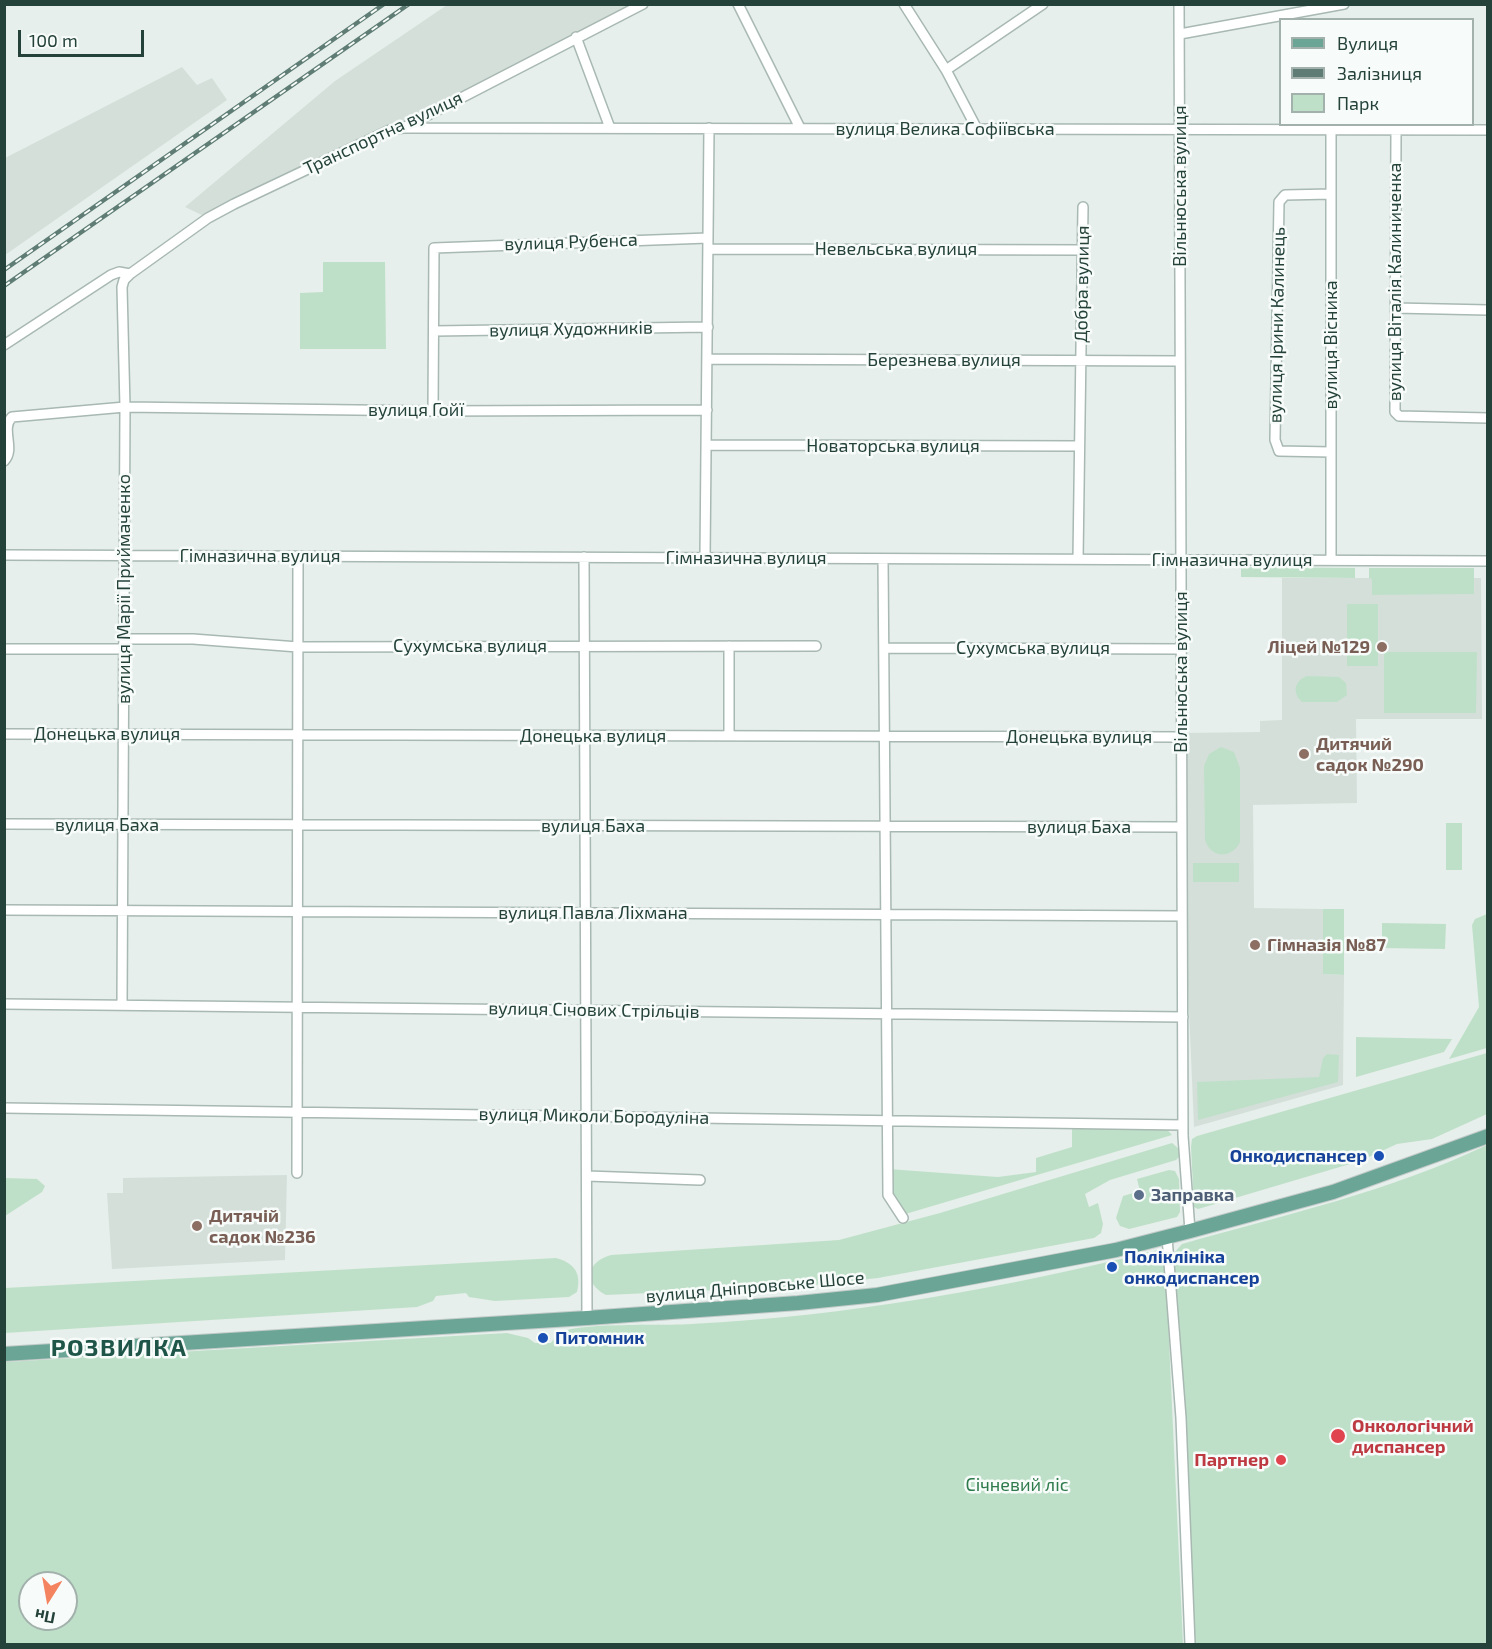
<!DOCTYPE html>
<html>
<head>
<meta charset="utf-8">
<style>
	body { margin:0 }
	#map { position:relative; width:1492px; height:1649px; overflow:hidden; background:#e6efeb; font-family:"Exo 2",sans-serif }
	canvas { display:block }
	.frame { position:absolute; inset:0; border:6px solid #24423a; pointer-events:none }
	.legend { position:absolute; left:1279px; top:18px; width:195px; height:108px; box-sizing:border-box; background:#f7fbf9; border:2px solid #a3b1ad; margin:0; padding:8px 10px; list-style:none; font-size:18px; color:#24423a }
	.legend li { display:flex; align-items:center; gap:12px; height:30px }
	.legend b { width:30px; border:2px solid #a3b1ad }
	.north { position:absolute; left:18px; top:1571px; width:60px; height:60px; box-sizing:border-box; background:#f7fbf9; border:2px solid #a3b1ad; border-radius:50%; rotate:191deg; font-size:16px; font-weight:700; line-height:24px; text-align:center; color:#24423a }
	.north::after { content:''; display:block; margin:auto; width:21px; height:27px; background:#f4845f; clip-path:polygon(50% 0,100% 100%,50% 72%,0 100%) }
	.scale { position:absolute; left:18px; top:30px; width:126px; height:27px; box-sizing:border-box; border:3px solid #24423a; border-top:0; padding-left:8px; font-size:18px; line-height:21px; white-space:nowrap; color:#24423a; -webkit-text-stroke:4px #f7fbf9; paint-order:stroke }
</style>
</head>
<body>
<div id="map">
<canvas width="1492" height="1649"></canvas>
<div class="frame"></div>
<ul class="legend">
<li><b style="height:8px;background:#6aa596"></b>Вулиця</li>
<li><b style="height:8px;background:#5f7d75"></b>Залізниця</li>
<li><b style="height:16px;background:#bfe0c8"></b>Парк</li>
</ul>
<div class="north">Пн</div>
<div class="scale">100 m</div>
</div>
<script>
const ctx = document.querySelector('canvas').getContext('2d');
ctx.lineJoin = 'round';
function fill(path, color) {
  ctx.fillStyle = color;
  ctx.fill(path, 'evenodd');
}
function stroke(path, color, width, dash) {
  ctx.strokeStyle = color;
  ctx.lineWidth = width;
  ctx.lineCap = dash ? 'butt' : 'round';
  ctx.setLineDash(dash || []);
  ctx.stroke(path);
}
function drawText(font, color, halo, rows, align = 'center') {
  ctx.font = font + ' "Exo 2",sans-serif';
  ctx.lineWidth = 5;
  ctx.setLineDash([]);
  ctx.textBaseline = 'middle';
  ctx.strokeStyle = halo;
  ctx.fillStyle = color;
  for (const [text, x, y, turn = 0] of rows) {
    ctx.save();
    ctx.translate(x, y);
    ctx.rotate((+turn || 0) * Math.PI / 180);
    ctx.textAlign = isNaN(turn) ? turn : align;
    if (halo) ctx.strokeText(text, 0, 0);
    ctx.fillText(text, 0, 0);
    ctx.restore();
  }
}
fill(new Path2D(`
	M447,5h196l-240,123 -195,90 -23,-11 150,-126z
	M182,67l15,18 15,-7 15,22 -222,155v-97z
	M1282,578h199l1,141h-126l1,84 -104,2 1,103 69,1v65l21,1 -1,110 -149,42 -9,-211v-183l75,-1v-11l22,-1z
	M287,1175l-2,85 -173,9 -5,-76h16v-15z`), '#d4dfda');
fill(new Path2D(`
	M323,262h62l1,87h-86v-56l23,-1z
	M1241,567l114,1v10l-114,-1z
	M1369,568h105v26l-102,1v-16l-3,-1z
	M1347,604h31v62h-31z
	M1384,652h93l-1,61h-92z
	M1307,676l32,1 7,6 1,12 -10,7h-35c-10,-9 -8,-21 5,-26z
	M1221,747l13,5 6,16v74c-8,17 -29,17 -35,-2l-1,-74 5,-12z
	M1446,823h16v47h-16z
	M1193,863h46v19h-46z
	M1323,909h21v66l-21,-1z
	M1487,914v134l-38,11 30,-52 -7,-82 3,-6z
	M1382,923l64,1 -1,25 -63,-1z
	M1356,1037l96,2 -8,13 -88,25z
	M1487,1053v61l-55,25 -35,5 -37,17 -162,48 -4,-2 -3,-60 1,-8 5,-3z
	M1327,1054l12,1 -1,27 -140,38 -1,-38 122,-5 4,-19z
	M1072,1123l91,2 9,10 -270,80 -14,-20v-26l110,8 38,-5v-14l36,-11z
	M1172,1143l7,6 1,7 -4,4 -66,20 -25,14 4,13 9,-4 5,21 -2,9 -7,5 -216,40 -74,8 -198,9c-23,-12 -20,-33 5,-40l228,-15 101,-27z
	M1487,1145v499h-294l-19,-391 8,-9c102,-29 209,-53 305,-99z
	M1169,1170l6,1 4,8 1,33 -3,5 -48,12 -9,-3 -4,-8 7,-22 17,-5 -3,-12z
	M5,1178l32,1 8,7 -3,6 -37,24z
	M1158,1250l7,4 18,390h-1178v-282l502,-29 21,5 7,5h16c2,-3 6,-8 9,-10 16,-11 107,-7 131,-9 159,-8 313,-36 467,-74zM30,1583h36v36h-36z
	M556,1258c18,5 26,15 21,34l-8,5 -74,4 -26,-4 -3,-4 -30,3 -3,5 -16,6 -412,26v-45z`), '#bfe0c8');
const street = new Path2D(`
	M643,4l-240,124 -13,2 -156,74 -26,14 -78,56 -6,6 -2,7 3,120 308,4 274,-1
	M738,4l62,124
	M904,4l42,66 31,59
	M1179,4l4,1132 7,95
	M1180,34l164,-30
	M576,37l34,91
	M946,70l97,-66
	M405,128l1083,2
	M1331,130v430
	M1396,130l-1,282 4,4 89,2
	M708,249l375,1
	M1395,308l93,2
	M434,331l274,-4
	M4,345l107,-70 8,-3 11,2
	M707,359l473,2
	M433,411l1,-163 274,-10
	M707,445l372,1
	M1331,452l-52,-1 -4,-11 4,-238 6,-7 46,-1
	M4,461c12,-12 -4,-32 8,-44l113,-10 -3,598
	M4,555l1484,6
	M584,557l3,761
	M705,558l4,-430
	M883,559l5,636 15,23
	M1078,559l5,-352
	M124,639h69l105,8 518,-1
	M729,646v90
	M884,648l297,1
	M4,649h120
	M4,734l1178,3
	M4,824l1178,3
	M4,910l1178,6
	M4,1004l1179,13
	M4,1108l1179,17
	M297,1173l1,-617
	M587,1176l113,4
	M1167,1237l14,181 9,226`);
const primary = new Path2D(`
	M4,1354l583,-36 211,-15 79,-8 239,-45 74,-19 143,-39 155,-56`);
stroke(street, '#a8b8b2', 12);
stroke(primary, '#c2cac8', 16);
stroke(street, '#fff', 9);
stroke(primary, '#6aa596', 14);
const rail = new Path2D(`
	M4,270l380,-266
	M4,286l405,-282`);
stroke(rail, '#5f7d75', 4.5);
stroke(rail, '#f7fbf9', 2, [7]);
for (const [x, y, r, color] of [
	[1382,647,6,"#8d6e63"],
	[1304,754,6,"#8d6e63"],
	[1255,945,6,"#8d6e63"],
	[1379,1156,6,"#1a4fb4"],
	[1139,1195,6,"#5c6f8a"],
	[197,1226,6,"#8d6e63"],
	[1112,1267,6,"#1a4fb4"],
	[543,1338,6,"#1a4fb4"],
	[1338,1436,8,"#e0444e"],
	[1281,1460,6,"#e0444e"]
]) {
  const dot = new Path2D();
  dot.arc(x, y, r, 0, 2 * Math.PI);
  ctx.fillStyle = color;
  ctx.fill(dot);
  stroke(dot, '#f7fbf9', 2);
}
drawText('18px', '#24423a', '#f7fbf9', [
	["вулиця Велика Софіївська",945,129],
	["Транспортна вулиця",383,133,-25],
	["Вільнюська вулиця",1180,186,-90],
	["вулиця Рубенса",571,242,-2],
	["Невельська вулиця",896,249],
	["вулиця Віталія Калиниченка",1395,282,-90],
	["Добра вулиця",1082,284,-89],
	["вулиця Ірини Калинець",1277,325,-89],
	["вулиця Художників",571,329,-1],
	["вулиця Вісника",1331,345,-90],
	["Березнева вулиця",944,360],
	["вулиця Гойї",416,410],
	["Новаторська вулиця",893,446],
	["Гімназична вулиця",260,556],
	["Гімназична вулиця",746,558],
	["Гімназична вулиця",1232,560],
	["вулиця Марії Приймаченко",124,589,-90],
	["Сухумська вулиця",470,646],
	["Сухумська вулиця",1033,648],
	["Вільнюська вулиця",1181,672,-90],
	["Донецька вулиця",107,734],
	["Донецька вулиця",593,736],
	["Донецька вулиця",1079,737],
	["вулиця Баха",107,825],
	["вулиця Баха",593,826],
	["вулиця Баха",1079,827],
	["вулиця Павла Ліхмана",593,913],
	["вулиця Січових Стрільців",594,1010,1],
	["вулиця Миколи Бородуліна",594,1116,1],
	["вулиця Дніпровське Шосе",755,1287,-5]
]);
drawText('bold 18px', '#785e54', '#f7fbf9', [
	["Ліцей №129",1370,647,"right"],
	["Дитячий",1316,744],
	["садок №290",1316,765],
	["Гімназія №87",1267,945],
	["Дитячій",209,1216],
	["садок №236",209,1237]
], 'left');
drawText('bold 18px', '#164399', '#f7fbf9', [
	["Онкодиспансер",1367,1156,"right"],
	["Поліклініка",1124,1257],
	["онкодиспансер",1124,1278],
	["Питомник",555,1338]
], 'left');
drawText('bold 18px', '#4e5e75', '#f7fbf9', [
	["Заправка",1151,1195]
], 'left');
drawText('bold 18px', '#be3a42', '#f7fbf9', [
	["Онкологічний",1352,1426],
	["диспансер",1352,1447],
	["Партнер",1269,1460,"right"]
], 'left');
drawText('18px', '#2d7a4b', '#f7fbf9', [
	["Січневий ліс",1017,1485]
]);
ctx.letterSpacing = '1.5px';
drawText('bold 24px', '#1f5548', '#f7fbf9', [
	["РОЗВИЛКА",119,1348]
]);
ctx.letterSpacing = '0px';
</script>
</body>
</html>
